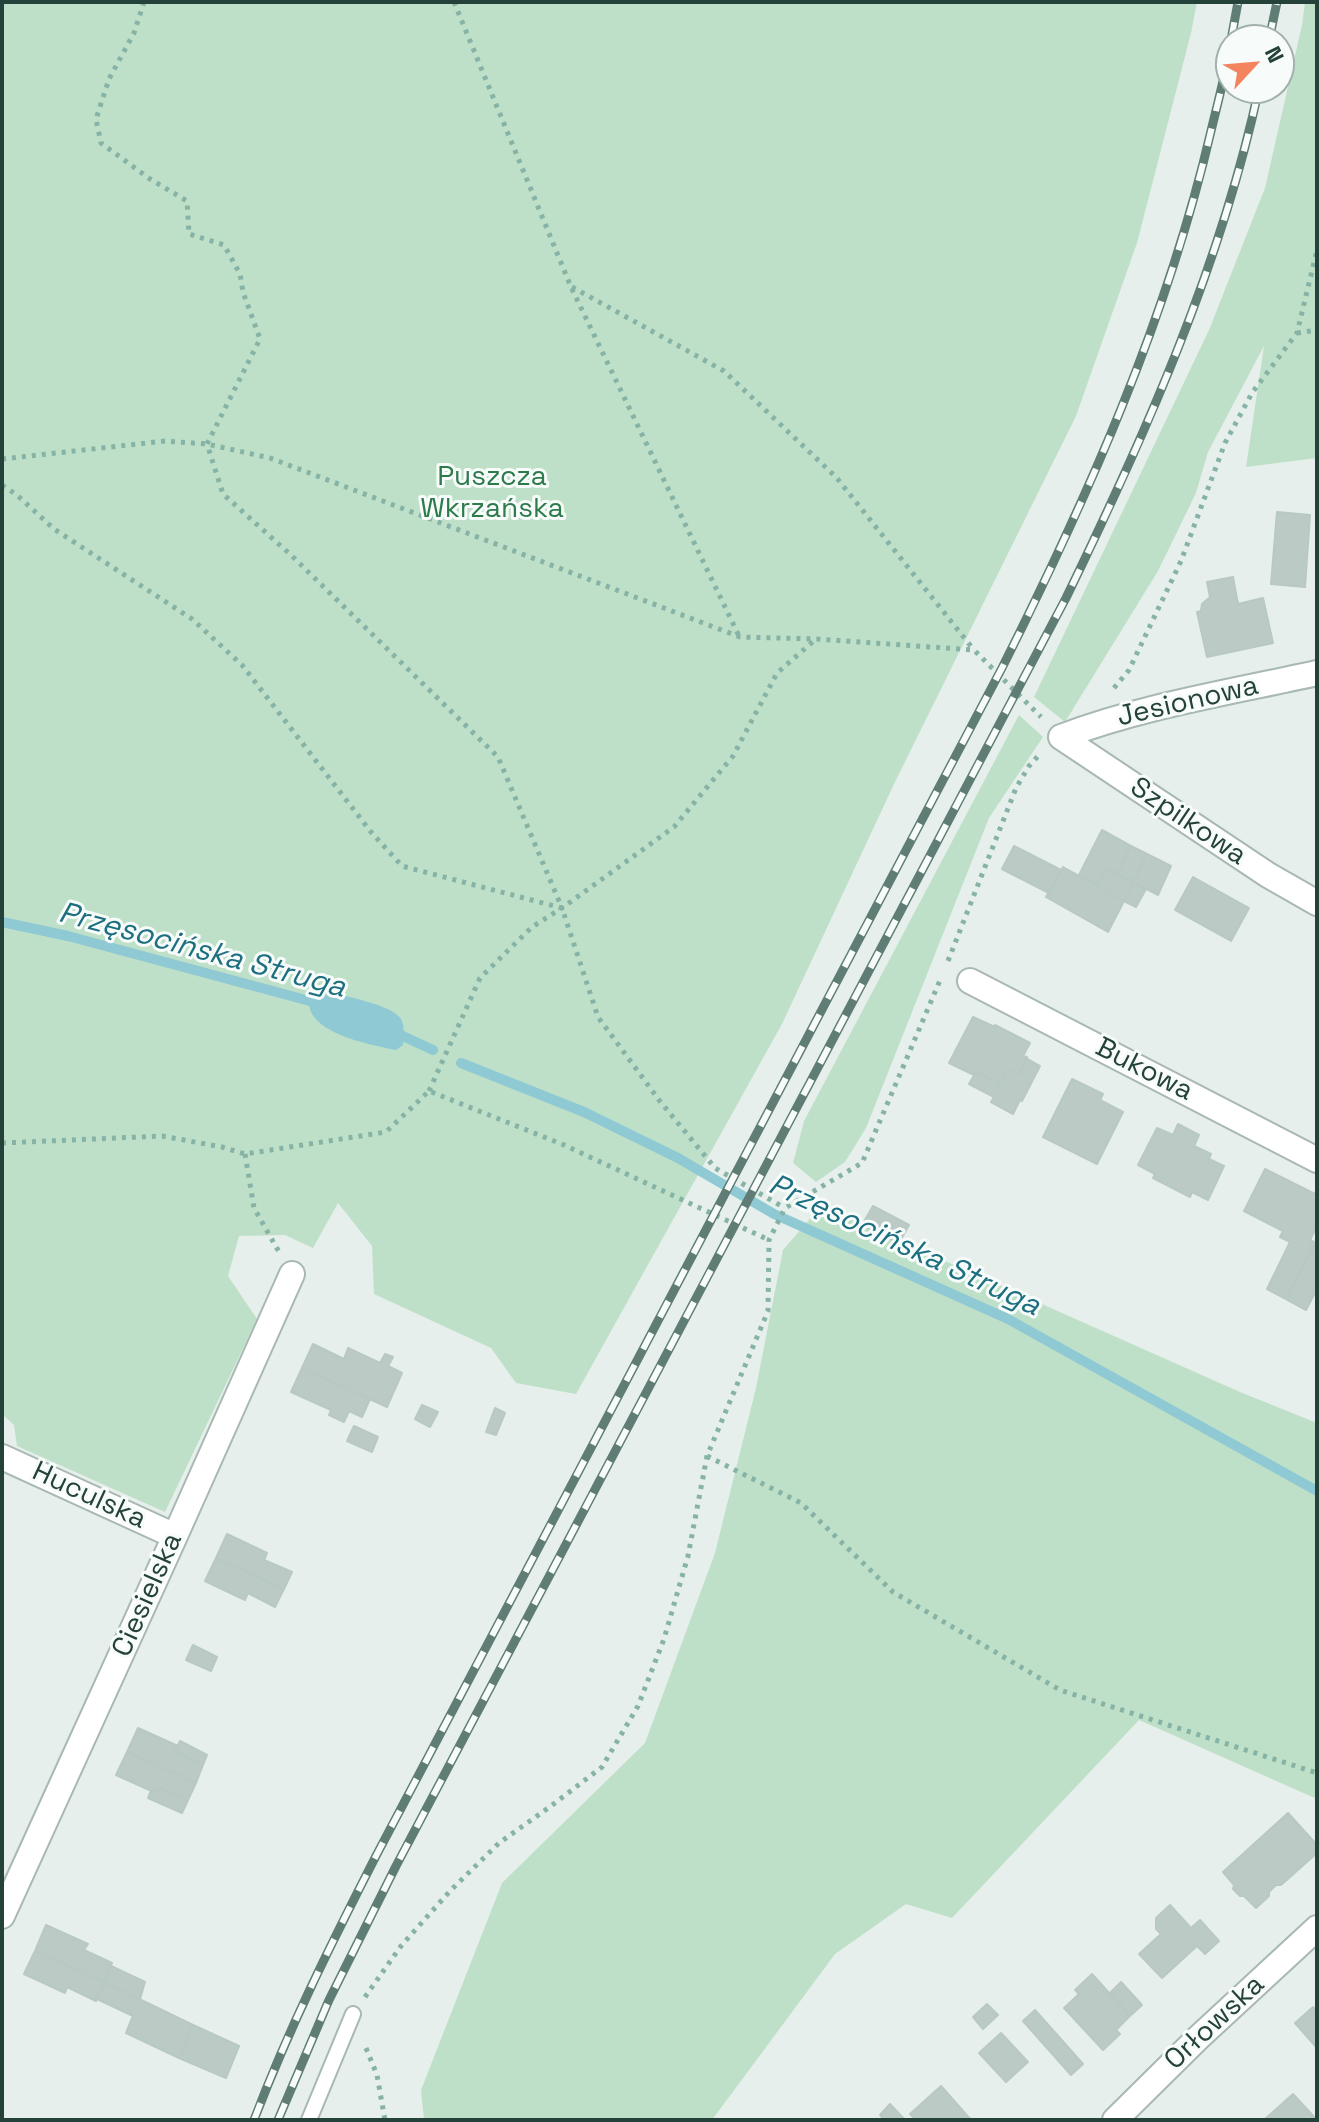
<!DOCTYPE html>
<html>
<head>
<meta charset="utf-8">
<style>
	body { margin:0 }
	#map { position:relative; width:1319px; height:2122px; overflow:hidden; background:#e6efeb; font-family:"Space Grotesk",sans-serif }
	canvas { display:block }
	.frame { position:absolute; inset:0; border:4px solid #24423a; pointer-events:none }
	.north { position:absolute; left:1215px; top:24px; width:80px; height:80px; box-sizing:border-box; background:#f7fbf9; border:2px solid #a3b1ad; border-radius:50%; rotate:64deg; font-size:22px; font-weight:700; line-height:32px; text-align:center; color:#24423a }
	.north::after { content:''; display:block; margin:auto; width:28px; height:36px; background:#f4845f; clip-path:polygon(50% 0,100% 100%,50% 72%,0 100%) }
</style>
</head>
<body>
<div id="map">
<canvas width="1319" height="2122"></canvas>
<div class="frame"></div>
<div class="north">N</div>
</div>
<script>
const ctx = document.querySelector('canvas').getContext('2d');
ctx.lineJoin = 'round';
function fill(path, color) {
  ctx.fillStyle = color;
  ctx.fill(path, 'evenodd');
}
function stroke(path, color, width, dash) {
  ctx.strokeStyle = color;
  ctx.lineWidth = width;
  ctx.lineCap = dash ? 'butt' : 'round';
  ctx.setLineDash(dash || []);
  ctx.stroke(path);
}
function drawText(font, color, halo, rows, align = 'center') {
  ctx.font = font + ' "Space Grotesk",sans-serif';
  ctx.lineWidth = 6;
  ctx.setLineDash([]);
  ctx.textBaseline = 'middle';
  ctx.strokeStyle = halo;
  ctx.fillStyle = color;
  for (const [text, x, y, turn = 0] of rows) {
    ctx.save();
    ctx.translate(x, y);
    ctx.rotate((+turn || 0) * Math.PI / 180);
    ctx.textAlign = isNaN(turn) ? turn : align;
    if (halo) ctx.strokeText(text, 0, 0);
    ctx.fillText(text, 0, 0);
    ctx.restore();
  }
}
fill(new Path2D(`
	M2,2h1195l-6,31 -54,210 -61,173 -182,368 -112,240 -206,370 -60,-11 -25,-35 -117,-54 -2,-48 -34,-43 -25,45 -28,-13 -46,1 -11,40 29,43 -92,193 -148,-66 -3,-21 -12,-11z
	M1305,2h12v456l-71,9 18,-121 -56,106 -12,41 -38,78 -93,151 -31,-25 175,-367 56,-142 37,-163z
	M1019,715l24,22 -54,81 -123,310 -21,34 -29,20 -23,-19 11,-42z
	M821,1206l419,186 77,31v376l-178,-79 -187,198 -46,-14 -71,50 -123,166h-288l-3,-30 81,-207 143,-140 70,-190 41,-165 27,-138z`), '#bfe0c8');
fill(new Path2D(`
	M326,992c16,3 67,13 75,27 4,8 3,18 2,26l-7,5c-25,-5 -90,-17 -87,-50l7,-7z`), '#8ec9d4');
stroke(new Path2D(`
	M2,922l66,14 253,68
	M392,1031l41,19
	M461,1063l123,49 94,46 96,56 234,105 309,172`), '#8ec9d4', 10);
const building = new Path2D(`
	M1277,512l33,3 -5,72 -34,-3z
	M1233,577l5,27 25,-6 10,45 -66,14 -10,-45 4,-1 1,-7 8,-7 -3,-15z
	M1102,830l29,16 -14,28 -11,-5 -8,16 -19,-10z
	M1014,846l47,24 -12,23 -47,-24z
	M1131,846l16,8 -14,28 -16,-8z
	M1147,854l24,12 -13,29 -25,-13z
	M1063,867l61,34 -16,31 -62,-35z
	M1106,869l27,13 -9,19 -27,-15z
	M1193,877l56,31 -18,33 -56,-31z
	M1133,882l13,7 -10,18 -12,-6z
	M973,1017l22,10v-2l35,18 -7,13 4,1 -9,18 -11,-6 -9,18 -2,-1 2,-4 -22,-10 -2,3 -25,-12z
	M1026,1058l14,8 -18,35 -2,-1 -7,14 -22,-12 3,-5 -25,-13 7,-12 22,10 -2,4 2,1 9,-18 11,6z
	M1072,1079l31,15 -3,6 23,12 -26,52 -54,-27z
	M1178,1124l21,11 -5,11 17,8 -2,5 15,7 -16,34 -16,-8 -2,5 -37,-19 2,-4 -17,-9 19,-37 16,7z
	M1265,1169l52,26v31l-7,14 4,2 -28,57 -19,-10 23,-47 -10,-5 3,-6 -39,-20z
	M873,1206l36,19 -10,18 -37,-18z
	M1317,1241v48l-11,21 -20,-11z
	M313,1344l31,15 4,-11 32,15 5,-9 8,3 -5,9 14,7 -15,34 -85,-39z
	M302,1368l68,31 -8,18 -13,-6 -5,11 -15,-7 2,-5 -40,-18z
	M422,1405l16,7 -8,15 -15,-8z
	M495,1408l10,5 -9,22 -10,-3z
	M354,1426l24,11 -6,15 -25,-11z
	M227,1534l40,19 -3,7 28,12 -8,17 -68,-31z
	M216,1558l68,31 -9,18 -27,-14 -3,7 -40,-19z
	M193,1645l24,12 -6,14 -25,-11z
	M138,1728l40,18 -3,5 28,14 -7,18 -69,-31z
	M180,1741l27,14 -4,10 -28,-14z
	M127,1752l69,31 -8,17 -29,-12 -3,5 -40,-18z
	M159,1788l29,12 -6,13 -34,-15 3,-7 5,2z
	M1288,1813l29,32v8l-36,32h-5l-7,7v4l-13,12 -12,-12h-4l-7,-7 1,-4 -11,-13z
	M1170,1905l21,23 9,-8 19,21 -14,13 -8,-8 -35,32 -23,-24 22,-20 -5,-5v-11z
	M46,1925l42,19 -4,6 28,13 -8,19 -69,-31z
	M35,1951l69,31 -8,19 -29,-14 -2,6 -41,-19z
	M111,1966l34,16 -5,17 -36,-17z
	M1092,1974l38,42 -14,14 4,4 -17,16 -39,-42 15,-14 -4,-4z
	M104,1982l89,43 -14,33 -53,-25 7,-17 -36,-17z
	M1121,1982l21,23 -12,11 -20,-23z
	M987,2004l11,11 -15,14 -10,-12z
	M1313,2007l2,2 2,-2v41l-22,-25z
	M1035,2010l48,54 -12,11 -48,-54z
	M193,2025l46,21 -13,32 -47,-20z
	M1001,2033l27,29 -22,20 -27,-29z
	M941,2086l30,34h-55l-6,-6z
	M1293,2094l24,26h-53z
	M890,2104l14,15 -1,1h-19l-4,-5z`);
fill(building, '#bbcac4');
stroke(building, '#b8c9c2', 2);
const lane = new Path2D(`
	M309,2120l44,-106`);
const street = new Path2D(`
	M1061,737l207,138 49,28
	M1061,737c82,-31 170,-45 256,-64
	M970,981l347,179
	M2,1457l173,79
	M2,1916l173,-380 117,-262
	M1115,2120l83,-82 119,-110`);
stroke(lane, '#a8b8b2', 18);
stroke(street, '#a8b8b2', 28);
stroke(new Path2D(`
	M144,2l-10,31 -25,46 -13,40 5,24 49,36 37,22 2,33 35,11 16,29 3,18 17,47 -53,105 16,50 69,62 206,201 64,151
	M454,2l117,285 168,349
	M572,287l152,84 112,106 138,173
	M1297,333l20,-3
	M2,459l163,-18 42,3 63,14 470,179 77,2 157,11 67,67
	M2,485l15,10 37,34 138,90 50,46 129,167 31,34 160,42 36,109 61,83 56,68 70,40
	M1114,688l15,-18 52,-109 44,-118 27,-50 45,-60 20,-83
	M948,961l68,-173 13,-22 10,-11
	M429,1091l51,-113 52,-51 30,-19 112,-81 59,-71 44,-83 39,-34
	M2,1143l160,-7 60,11 23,7 141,-22 43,-41 135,54 205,95
	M245,1154l9,54 25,44
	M707,1456l94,47 92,89 167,98 257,83
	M365,1997l36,-51 49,-55 49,-48 52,-37 51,-39 36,-61 26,-67 24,-83 19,-100 61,-145 1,-71 16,-32 77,-45 79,-185
	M366,2048l11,27 8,45`), '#86b3a5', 5, [4, 6]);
stroke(lane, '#fff', 14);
stroke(street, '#fff', 24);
const rail = new Path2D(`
	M1231,40l7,-38
	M1269,40l8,-38
	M254,2120c35,-92 78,-178 123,-266l625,-1186c86,-172 165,-348 209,-537 7,-29 15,-59 20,-89
	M278,2120l51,-120 67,-134 670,-1268c79,-163 155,-332 193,-510`);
stroke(rail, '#5f7d75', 9);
stroke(rail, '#f7fbf9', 6, [18]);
drawText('28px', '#2d7a4b', '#f7fbf9', [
	["Puszcza",492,477],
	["Wkrzańska",492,509]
]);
drawText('28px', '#24423a', '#f7fbf9', [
	["Jesionowa",1188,702,-13],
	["Szpilkowa",1188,822,34],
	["Bukowa",1144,1070,27],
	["Huculska",89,1496,25],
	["Ciesielska",148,1595,-66],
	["Orłowska",1215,2023,-43]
]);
drawText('italic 30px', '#1c6f80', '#f7fbf9', [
	["Przęsocińska Struga",202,951,15],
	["Przęsocińska Struga",904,1246,25]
]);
</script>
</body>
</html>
